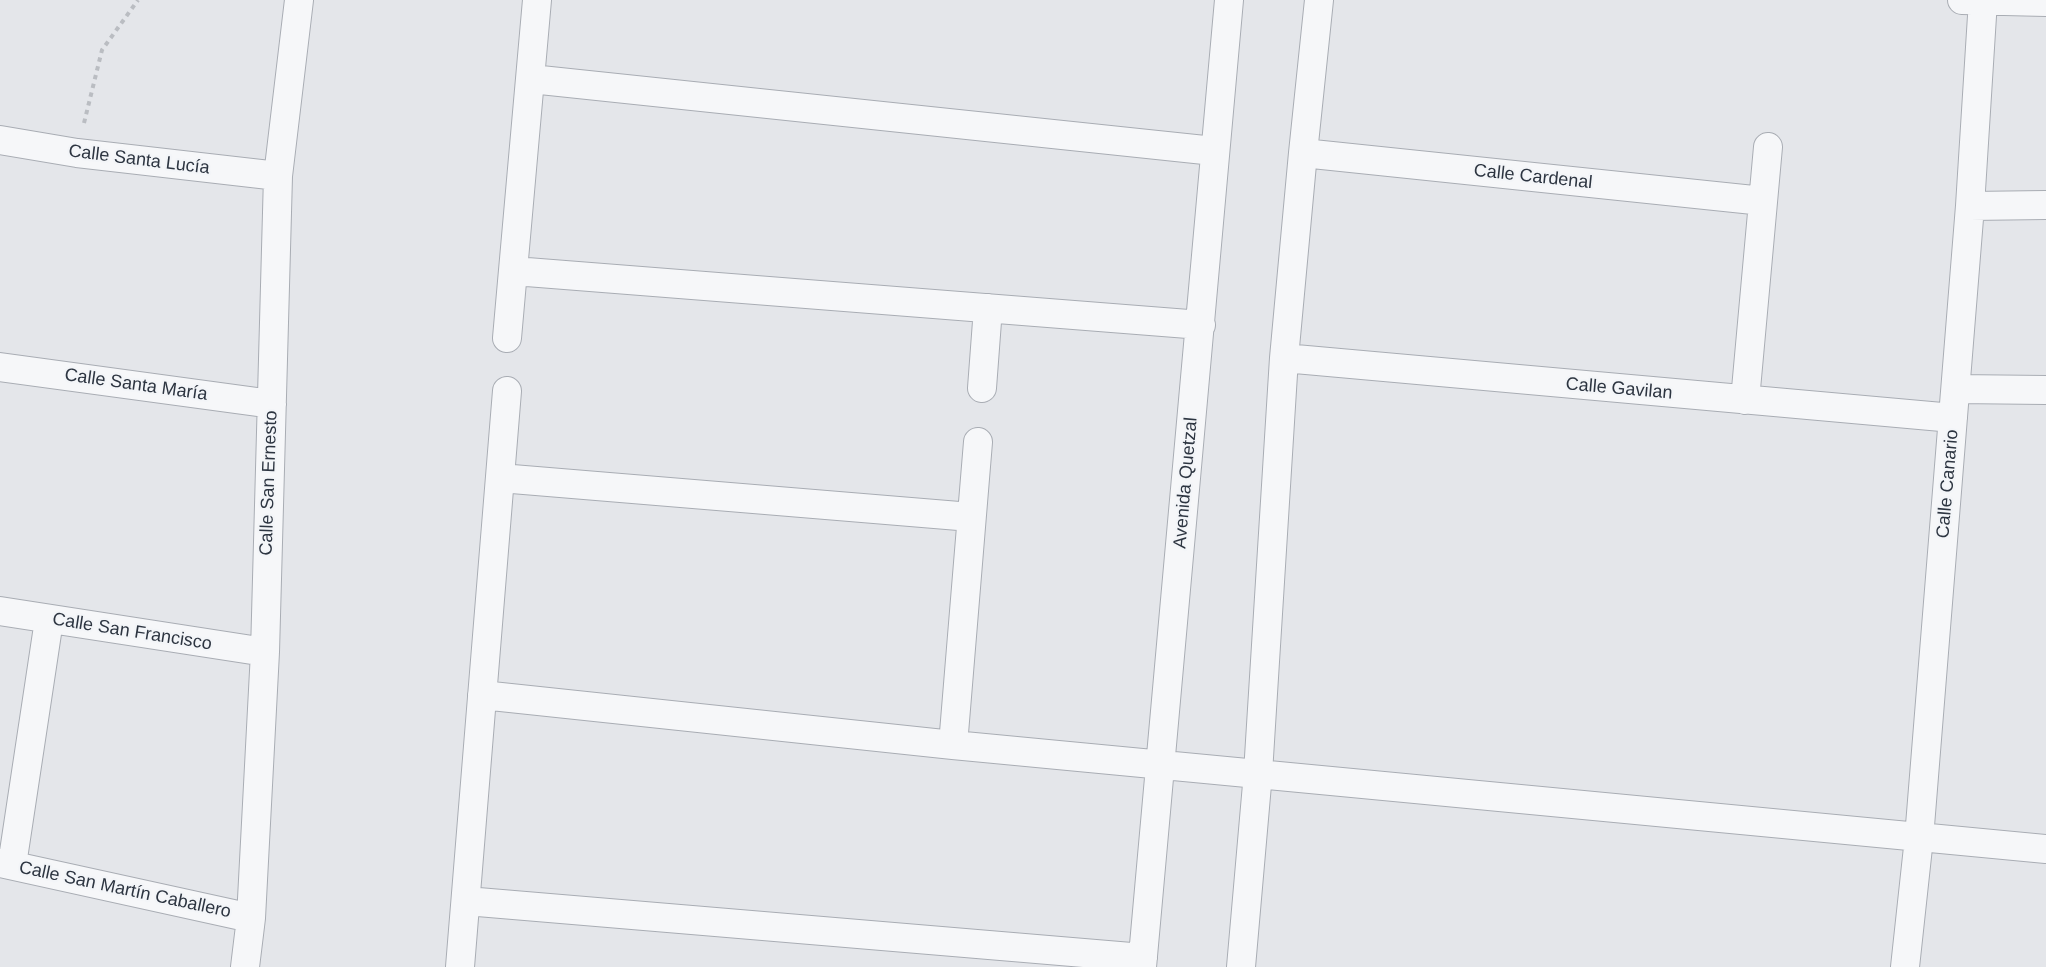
<!DOCTYPE html>
<html>
<head>
<meta charset="utf-8">
<style>
	body { margin:0 }
	canvas { display:block; background:#e4e6ea }
</style>
</head>
<body>
<canvas width="2046" height="967"></canvas>
<script>
const ctx = document.querySelector('canvas').getContext('2d');
ctx.lineJoin = 'round';
function stroke(path, color, width, dash) {
  ctx.strokeStyle = color;
  ctx.lineWidth = width;
  ctx.lineCap = dash ? 'butt' : 'round';
  ctx.setLineDash(dash || []);
  ctx.stroke(path);
}
function drawText(font, color, halo, rows, align = 'center') {
  ctx.font = font + ' Helvetica,sans-serif';
  ctx.lineWidth = 4.5;
  ctx.setLineDash([]);
  ctx.textBaseline = 'middle';
  ctx.strokeStyle = halo;
  ctx.fillStyle = color;
  for (const [text, x, y, turn = 0] of rows) {
    ctx.save();
    ctx.translate(x, y);
    ctx.rotate((+turn || 0) * Math.PI / 180);
    ctx.textAlign = isNaN(turn) ? turn : align;
    if (halo) ctx.strokeText(text, 0, 0);
    ctx.fillText(text, 0, 0);
    ctx.restore();
  }
}
const street = new Path2D(`
	M1962,0l84,2
	M531,79l683,72
	M0,140l77,13 201,23
	M1303,153l460,48
	M1970,206l76,-1
	M514,271l687,54
	M507,338l30,-338
	M1284,358l669,60
	M0,367l272,37
	M982,388l6,-80
	M1956,389l90,1
	M1745,400l23,-253
	M500,478l471,39
	M0,611l265,41
	M482,695l471,50 1093,104
	M953,745l25,-303
	M0,863l251,55
	M12,865l37,-245
	M466,901l677,57
	M245,967l6,-49 14,-266 13,-476 21,-176
	M460,967l47,-576
	M1142,967l87,-967
	M1241,967l17,-194 26,-415 19,-205 16,-153
	M1905,967l14,-129 51,-632 13,-206`);
stroke(street, '#a9adb4', 30);
stroke(new Path2D(`
	M84,123l18,-73 36,-50`), '#babdc2', 4, [4.5, 4.5]);
stroke(street, '#f6f7f9', 28);
drawText('18px', '#2d3541', '#f3f5f8', [
	["Calle Santa Lucía",139,160,7],
	["Calle Cardenal",1533,177,6],
	["Calle Santa María",136,385,8],
	["Calle Gavilan",1619,389,5],
	["Calle San Ernesto",269,483,-88],
	["Avenida Quetzal",1186,483,-85],
	["Calle Canario",1948,484,-85],
	["Calle San Francisco",132,632,9],
	["Calle San Martín Caballero",125,890,12]
]);
</script>
</body>
</html>
